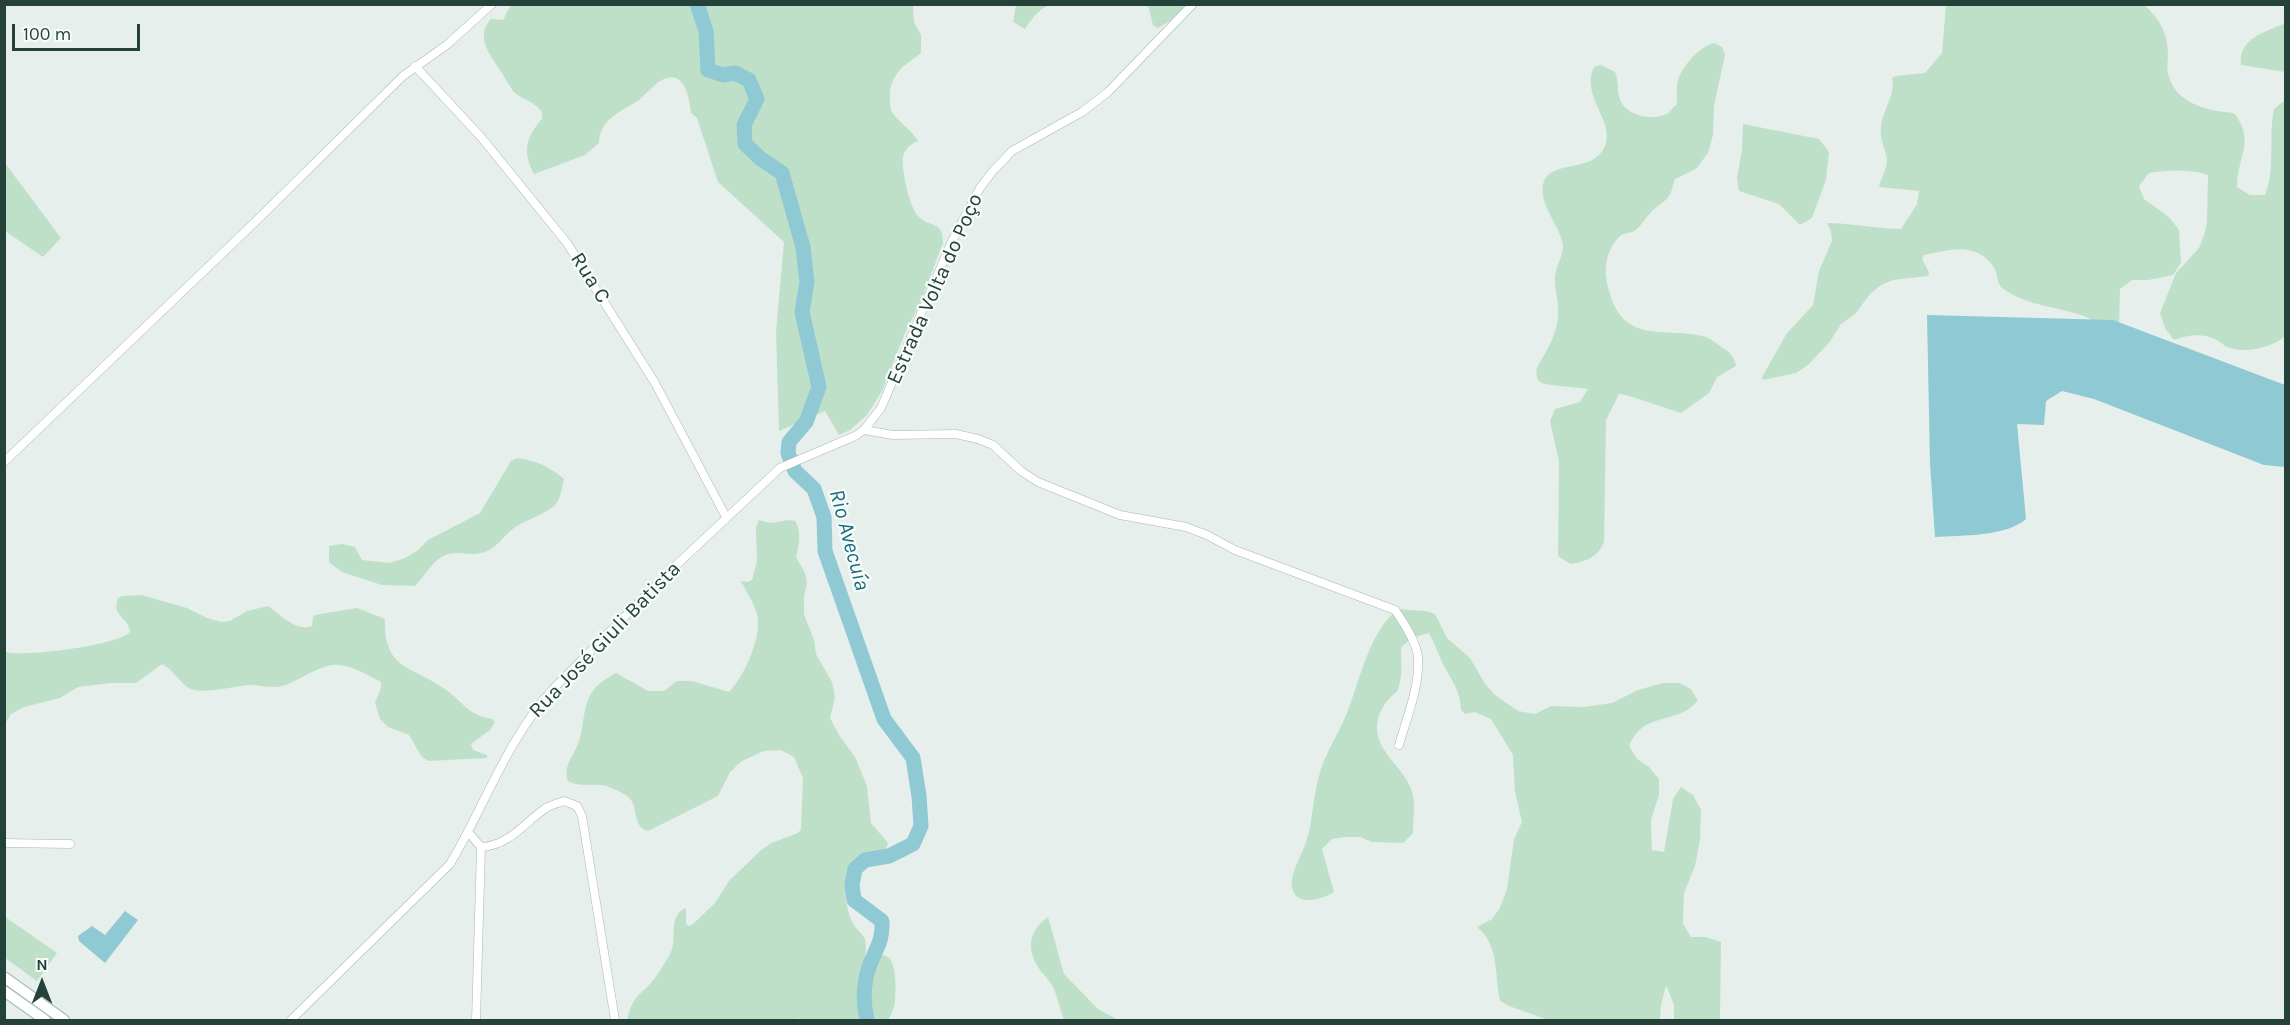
<!DOCTYPE html>
<html>
<head>
<meta charset="utf-8">
<style>
	body { margin:0 }
	#map { position:relative; width:2290px; height:1025px; overflow:hidden; background:#e6efeb; font-family:Karla,sans-serif }
	canvas { display:block }
	.frame { position:absolute; inset:0; border:6px solid #24423a; pointer-events:none }
	.north { position:absolute; left:12px; top:953px; width:60px; height:60px; -webkit-text-stroke:4px #f7fbf9; paint-order:stroke; rotate:0deg; font-size:16px; font-weight:700; line-height:24px; text-align:center; color:#24423a }
	.north::after { content:''; display:block; margin:auto; width:21px; height:27px; background:#24423a; clip-path:polygon(50% 0,100% 100%,50% 72%,0 100%) }
	.scale { position:absolute; left:12px; top:24px; width:128px; height:27px; box-sizing:border-box; border:3px solid #24423a; border-top:0; padding-left:8px; font-size:18px; line-height:21px; white-space:nowrap; color:#24423a; -webkit-text-stroke:4px #f7fbf9; paint-order:stroke }
</style>
</head>
<body>
<div id="map">
<canvas width="2290" height="1025"></canvas>
<div class="frame"></div>
<div class="north">N</div>
<div class="scale">100 m</div>
</div>
<script>
const ctx = document.querySelector('canvas').getContext('2d');
ctx.lineJoin = 'round';
function fill(path, color) {
  ctx.fillStyle = color;
  ctx.fill(path, 'evenodd');
}
function stroke(path, color, width, dash) {
  ctx.strokeStyle = color;
  ctx.lineWidth = width;
  ctx.lineCap = dash ? 'butt' : 'round';
  ctx.setLineDash(dash || []);
  ctx.stroke(path);
}
function drawText(font, color, halo, rows, align = 'center') {
  ctx.font = font + ' Karla,sans-serif';
  ctx.lineWidth = 4.5;
  ctx.setLineDash([]);
  ctx.textBaseline = 'middle';
  ctx.strokeStyle = halo;
  ctx.fillStyle = color;
  for (const [text, x, y, turn = 0] of rows) {
    ctx.save();
    ctx.translate(x, y);
    ctx.rotate((+turn || 0) * Math.PI / 180);
    ctx.textAlign = isNaN(turn) ? turn : align;
    if (halo) ctx.strokeText(text, 0, 0);
    ctx.fillText(text, 0, 0);
    ctx.restore();
  }
}
fill(new Path2D(`
	M511,5h402l1,17 7,13v18c-17,13 -32,21 -31,45 0,4 0,11 2,14 4,8 20,18 26,29 -7,3 -13,7 -15,16 -2,12 7,54 17,61 12,10 23,3 23,25l-22,58 -16,32 -23,58 -15,24 -17,15 -11,5 -14,-24 -46,20 -3,-99 8,-90 -66,-60 -21,-64 -6,-5c-2,-20 -9,-49 -35,-29 -6,5 -11,11 -17,16 -18,12 -39,18 -40,43l-14,12 -51,19c-12,-23 -8,-37 8,-55v-7c-9,-11 -17,-12 -27,-19 -5,-5 -9,-14 -13,-20 -11,-17 -28,-36 -11,-54l12,1z
	M1016,5v-1l34,1c-12,4 -18,14 -25,24l-12,-7z
	M1148,5h43l-13,11 -20,12 -5,-3z
	M1946,5h198c15,12 24,29 24,49 0,7 -2,16 1,23 9,28 40,34 65,36 22,28 3,44 3,74l13,8h15c11,-27 3,-58 9,-86l11,-9 1,236c-16,12 -40,18 -59,11 -4,-2 -8,-6 -12,-8 -13,-6 -28,-4 -41,1l-9,-12 -5,-15 16,-40 23,-25 5,-13 3,-13 1,-47c-18,-6 -40,-5 -59,-2l-10,13 5,13 25,18 10,13 2,33 -8,12 -25,5h-16l-12,9 -1,40c-16,-1 -21,-7 -35,-13 -24,-9 -57,-10 -79,-26 -10,-6 -6,-16 -12,-24 -19,-25 -43,-16 -69,-11l-2,4 7,13 -1,4 -35,4 -12,5 -10,8 -16,21 -14,10 -12,19 -21,22 -12,8 -33,7 -1,-3 25,-44 26,-28 6,-34 13,-30 -1,-9 -4,-9c25,0 49,6 74,6l16,-25 2,-13 -40,-4c2,-8 8,-19 8,-27 -1,-11 -8,-21 -6,-32 1,-18 15,-32 11,-50l4,-2 29,-3 17,-20z
	M2285,23v49l-44,-7c-3,-27 25,-33 44,-42z
	M1714,43l8,4 3,8 -11,51 -1,29 -5,18 -12,16 -21,10c-2,5 -3,12 -6,17 -4,6 -12,10 -17,15 -6,6 -10,13 -15,18 -5,5 -12,3 -17,7 -14,14 -17,33 -12,51 14,58 51,40 95,49 7,2 14,8 20,12 7,4 12,10 13,18l-19,11 -8,16 -28,20 -55,-18 -7,-1 -13,26 -2,122c-7,16 -17,19 -34,22l-12,-8 1,-94 -9,-41 5,-12 25,-7 8,-13c-10,-2 -44,-3 -48,-7 -4,-4 -4,-9 -3,-14 11,-20 22,-36 21,-59 0,-11 -4,-22 -3,-32 1,-11 8,-21 8,-31 -2,-20 -27,-44 -19,-65 10,-22 49,-7 61,-35 10,-25 -25,-51 -11,-79l7,-2 14,7c4,9 2,20 5,28 7,16 31,21 47,14 3,-2 7,-8 10,-10 0,-8 -1,-17 1,-24 5,-15 22,-34 36,-37z
	M1743,124l76,15 10,13 -3,28 -14,38 -12,7 -21,-21 -40,-13 -2,-13 5,-28z
	M5,163l56,75 -18,19 -38,-26z
	M517,458c20,3 32,8 47,21 -2,8 -3,20 -9,26 -12,11 -29,14 -41,23 -12,9 -18,22 -33,25 -10,3 -23,-2 -33,1 -14,4 -23,22 -33,32l-33,-1 -40,-13 -13,-10v-16l13,-2 13,3 7,13 28,3 15,-5 13,-8 10,-10 52,-27 31,-52z
	M759,520c19,7 23,-2 36,1 7,11 4,24 1,36l9,16 2,10 -3,13v18l10,26 2,14 16,28 3,16 -5,20 9,17 16,22 12,29 4,37 17,20c-3,19 -35,13 -41,34 -4,13 0,35 6,47 3,5 9,9 12,15 2,6 0,17 0,23l3,1c5,-3 11,-9 18,-7 11,3 10,36 9,46 -1,6 -4,13 -7,18h-87l-3,-2 -3,2h-168c6,-26 13,-23 28,-42 5,-7 10,-16 15,-24 8,-14 -3,-39 16,-46v16l3,2 4,-2 22,-21 14,-22 31,-30 11,-8 27,-10 3,-4 2,-51 -9,-21 -13,-7 -17,1 -22,10 -12,11 -12,24 -70,35c-17,-4 -8,-26 -21,-35 -5,-4 -19,-10 -26,-11 -12,-1 -22,2 -33,-4 -6,-15 7,-26 11,-40 6,-18 3,-39 17,-54 6,-6 13,-10 20,-14l32,18h16l13,-10h15l37,11c16,-17 35,-58 27,-81 -4,-11 -10,-20 -15,-30l7,1 4,-2 5,-18 -1,-34z
	M141,595l46,13 20,10 14,4 9,-1 17,-10 21,-5c13,9 28,26 44,20l1,-9 2,-2 42,-7 28,11c-2,52 29,47 61,71 20,14 20,24 46,29l3,3 -5,8 -19,14 2,6 14,5v3l-59,3 -6,-4 -13,-22 -21,-8 -8,-8 -5,-16 6,-15v-6c-14,-7 -27,-16 -43,-17 -16,-2 -38,16 -56,21 -10,3 -22,-1 -33,-1 -14,1 -41,8 -55,5 -14,-4 -19,-20 -32,-26l-26,19h-25l-33,4 -18,11 -36,9 -13,7 -6,10v-72c19,5 111,-6 125,-20 -1,-16 -19,-14 -12,-34l5,-2z
	M1400,609c12,2 25,0 35,5l12,24 23,20 15,26 10,11 23,16 17,3 16,-8 33,1 28,-4 26,-13 25,-7h16l12,6 7,12c-5,4 -9,9 -15,11 -24,11 -42,6 -54,34l8,13 12,8 10,12v16l-8,25 1,30 12,2 9,-53 8,-12 12,8 8,15 -1,30 -5,26 -11,27 -1,31 8,13h15l15,5 -1,78h-46v-15l-8,-20 -5,20 -1,15h-112l-39,-14 -9,-5c-6,-27 0,-55 -23,-74l15,-8 8,-11 7,-19 7,-50 8,-17 -7,-30 -2,-37 -22,-36 -16,-7 -10,2 -4,-4c0,-20 -12,-33 -20,-50 -4,-9 -7,-18 -12,-27l-15,4 -13,10c0,13 2,29 -3,42 -1,4 -6,6 -9,10 -7,7 -12,18 -12,29 0,25 28,40 35,64 4,13 1,27 1,41l-10,10 -31,-1 -12,-5h-15l-13,2 -10,10 12,43c-11,7 -39,16 -42,-5 -2,-15 11,-33 15,-48 6,-20 6,-42 12,-63 6,-23 19,-41 28,-63 12,-30 24,-88 53,-104z
	M4,916l53,37 -20,28 -32,-23z
	M1048,917l16,57 34,35 20,11h-54c-4,-10 -6,-21 -10,-31 -3,-7 -9,-13 -14,-19 -14,-20 -12,-39 8,-53z`), '#bfe0c8');
fill(new Path2D(`
	M1927,315l186,5 172,65v82l-21,-2 -170,-66 -32,-8 -16,10 -2,24 -27,-1 9,95c-21,18 -64,16 -91,18l-5,-74z
	M125,911l13,9 -33,43 -26,-22 -1,-5 14,-10 13,9z`), '#8ec9d4');
stroke(new Path2D(`
	M697,4l9,27 2,39 15,5 12,-2 14,7 8,19 -13,26 1,19 16,15 21,14 21,74 4,35 -5,30 17,75 -13,35 -17,20 -1,11 7,18 19,18 10,28 1,34 59,168 29,39 6,38 2,30 -8,18 -24,12 -24,4 -10,9 -3,16 2,15 28,21c1,21 -6,27 -13,46 -6,18 -6,36 -2,53`), '#8ec9d4', 15);
const street = new Path2D(`
	M415,66l66,71 86,106 88,140 71,134
	M864,430l29,5 63,-1 22,5 15,6 28,26 17,11 82,33 66,12 21,8 28,15 160,60c9,13 21,31 23,47 2,29 -11,60 -19,88
	M4,462l248,-237 151,-149 45,-32 44,-40
	M469,833l12,14 -5,173
	M4,843l66,1
	M481,847c28,-1 44,-25 65,-39 5,-3 12,-5 18,-7l13,5 5,10 33,204
	M291,1020l159,-156c34,-57 57,-124 102,-174l119,-120 109,-102 75,-32 9,-6 17,-22 71,-167 28,-53 12,-16 20,-21 70,-39 26,-20 85,-88`);
const secondary = new Path2D(`
	M4,977l60,43
	M4,991l41,29`);
stroke(street, '#a8b8b2', 9);
stroke(secondary, '#a4bbb3', 12);
stroke(street, '#fff', 8);
stroke(secondary, '#fff', 10);
drawText('21px', '#24423a', '#f7fbf9', [
	["Rua C",590,278,58],
	["Estrada Volta do Poço",935,289,-66],
	["Rua José Giuli Batista",605,640,-46]
]);
drawText('italic 22px', '#1c6f80', '#f7fbf9', [
	["Rio Avecuía",849,540,75]
]);
</script>
</body>
</html>
